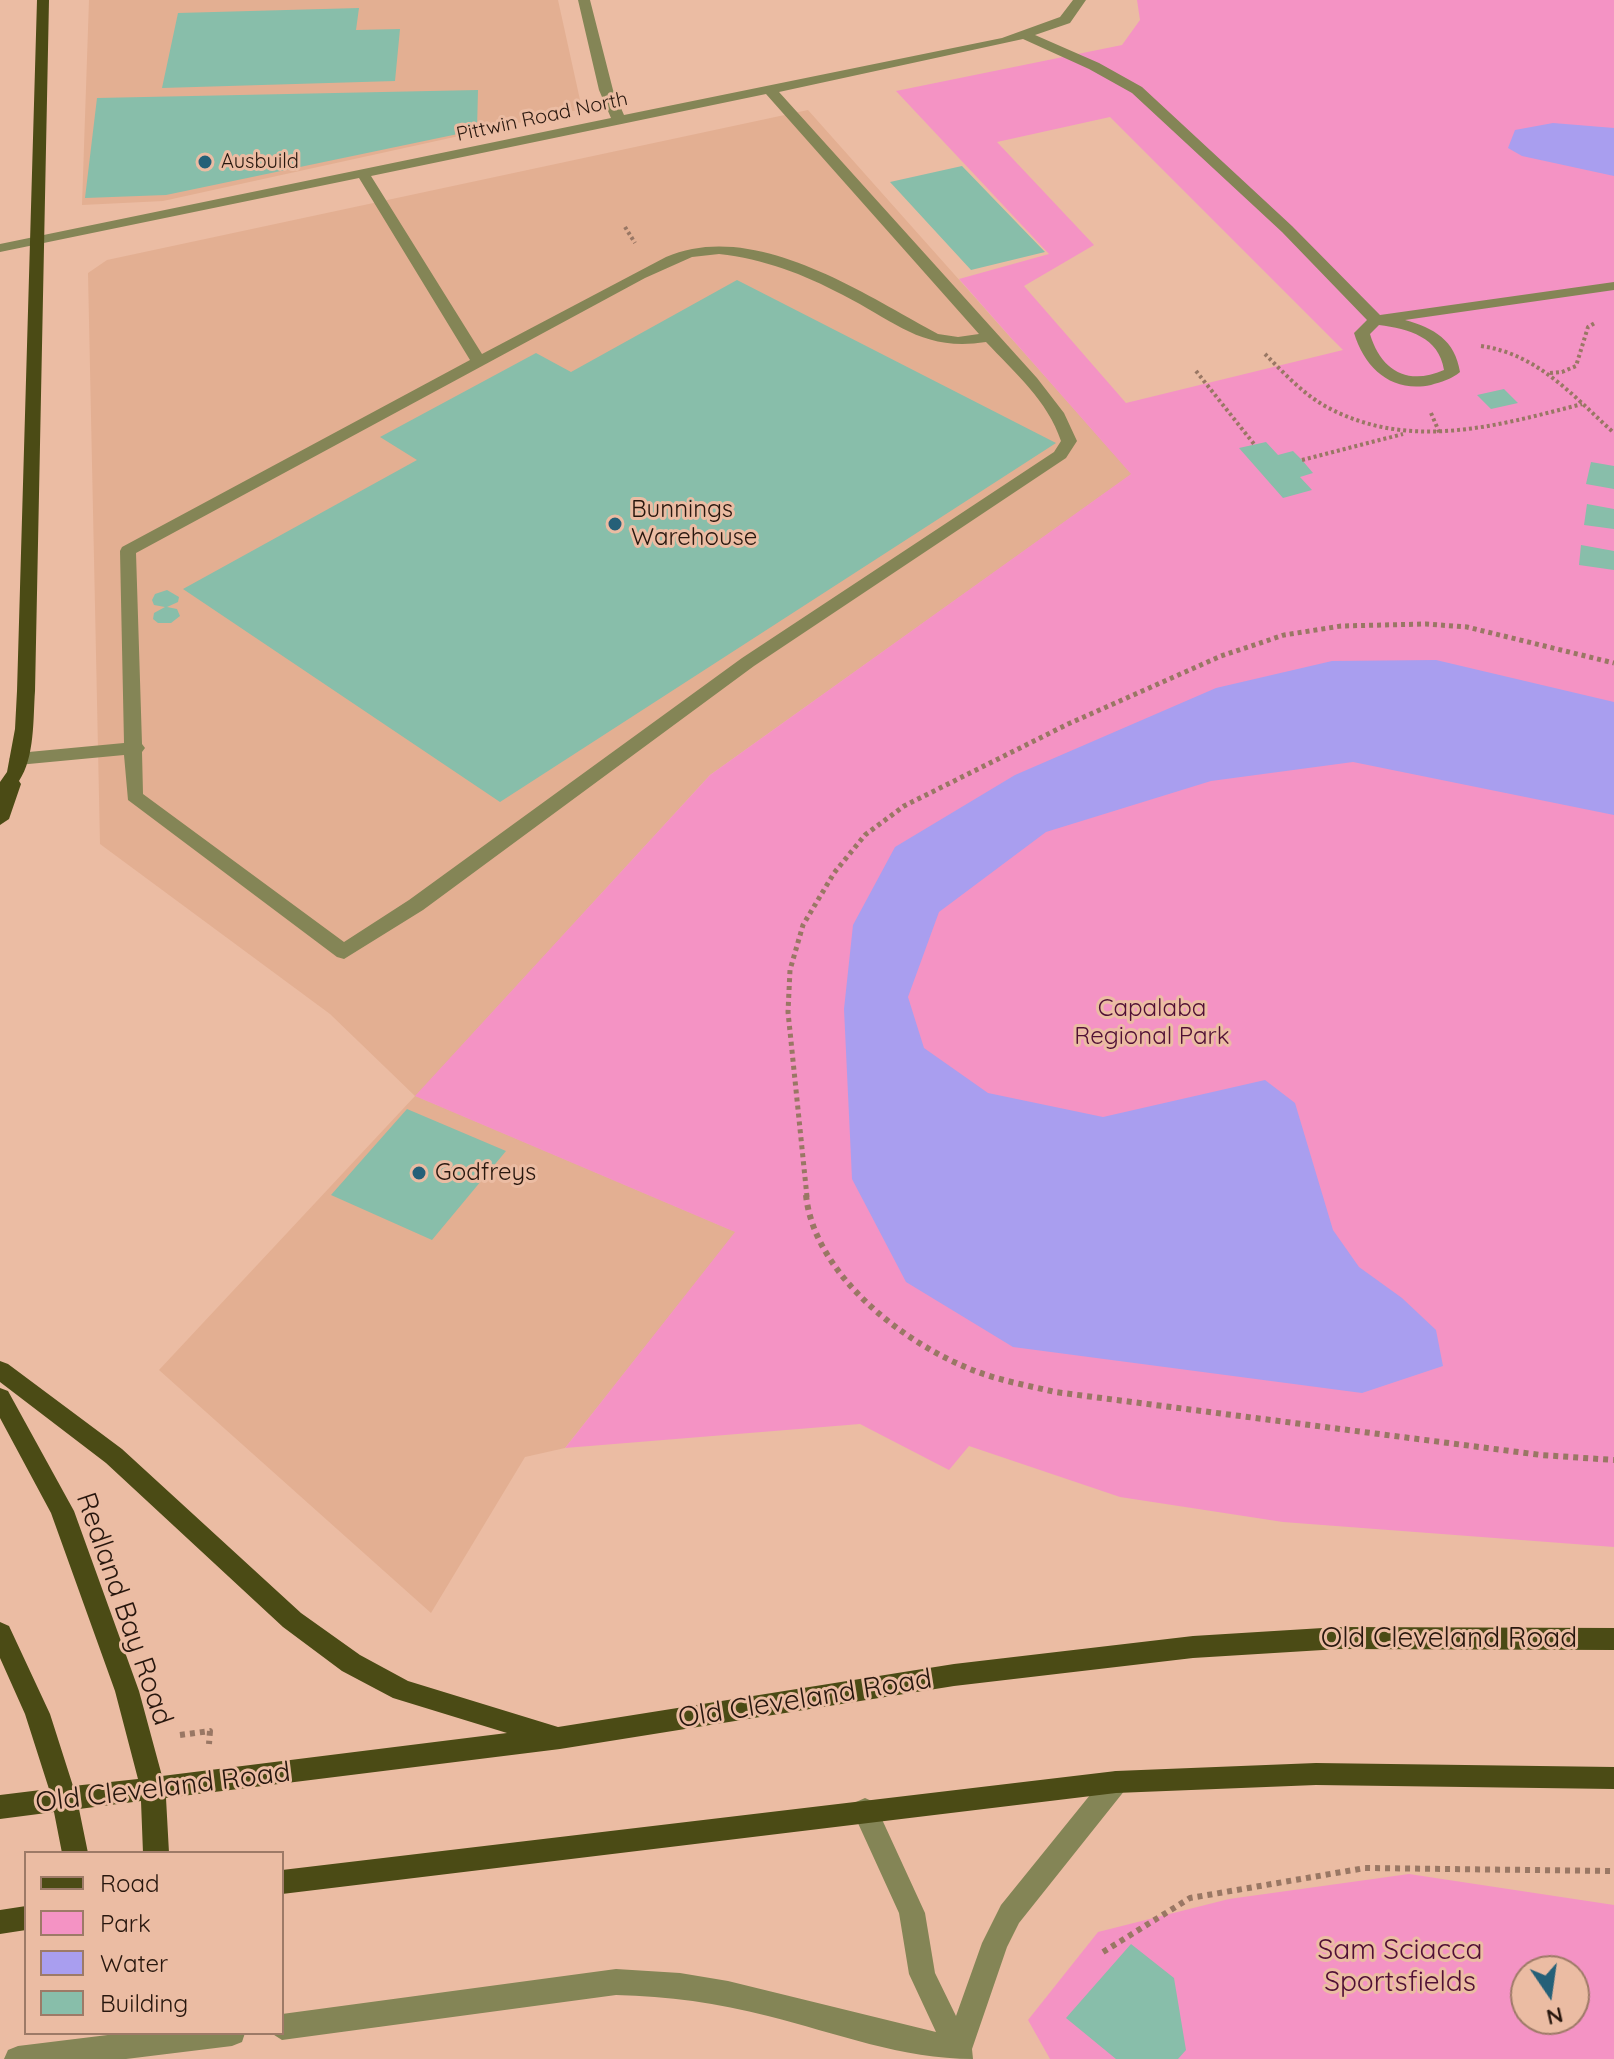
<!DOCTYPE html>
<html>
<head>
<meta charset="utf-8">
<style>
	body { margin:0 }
	#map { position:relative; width:1614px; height:2059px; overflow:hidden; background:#ebbca3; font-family:Quicksand,sans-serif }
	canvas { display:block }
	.legend { position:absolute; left:24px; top:1851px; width:260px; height:184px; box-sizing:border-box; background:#ebbca3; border:2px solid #9d7a67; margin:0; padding:10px 14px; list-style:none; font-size:24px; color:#28170e }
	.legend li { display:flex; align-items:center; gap:16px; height:40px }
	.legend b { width:40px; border:2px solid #9d7a67 }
	.north { position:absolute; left:1510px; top:1955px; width:80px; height:80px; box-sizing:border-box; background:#ebbca3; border:2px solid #9d7a67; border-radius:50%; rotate:167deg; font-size:22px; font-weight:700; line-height:32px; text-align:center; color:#28170e }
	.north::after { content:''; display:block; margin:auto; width:28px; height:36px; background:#256078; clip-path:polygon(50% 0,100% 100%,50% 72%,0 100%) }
</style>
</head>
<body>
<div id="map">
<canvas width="1614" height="2059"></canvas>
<ul class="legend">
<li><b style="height:10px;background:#4b4b15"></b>Road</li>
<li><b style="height:22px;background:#f493c4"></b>Park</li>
<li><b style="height:22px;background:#a99eef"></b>Water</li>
<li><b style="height:22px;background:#88beaa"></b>Building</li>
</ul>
<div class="north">N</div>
</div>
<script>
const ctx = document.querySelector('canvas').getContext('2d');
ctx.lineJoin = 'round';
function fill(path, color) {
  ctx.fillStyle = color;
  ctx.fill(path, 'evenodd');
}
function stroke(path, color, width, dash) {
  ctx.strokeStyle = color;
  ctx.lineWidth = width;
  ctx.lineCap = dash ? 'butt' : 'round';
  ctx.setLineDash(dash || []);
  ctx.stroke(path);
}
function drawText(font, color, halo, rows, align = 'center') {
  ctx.font = font + ' Quicksand,sans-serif';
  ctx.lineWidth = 6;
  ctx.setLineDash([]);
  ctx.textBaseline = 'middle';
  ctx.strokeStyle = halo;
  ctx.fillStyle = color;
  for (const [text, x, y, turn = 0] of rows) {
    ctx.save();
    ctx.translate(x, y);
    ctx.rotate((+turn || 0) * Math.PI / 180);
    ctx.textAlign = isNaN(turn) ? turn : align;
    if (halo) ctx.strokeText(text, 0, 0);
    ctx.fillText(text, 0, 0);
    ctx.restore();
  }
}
fill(new Path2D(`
	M89,0h469l24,109 -419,92 -81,4z
	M808,110l324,364 -422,301 -294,321 320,136 -171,216 -40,9 -94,156 -272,-243 256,-274 -85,-82 -230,-170 -12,-571 19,-13z`), '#e3af92');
fill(new Path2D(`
	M1137,0h477v1547l-331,-25 -163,-25 -151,-51 -20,24 -89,-46 -295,24 170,-216 -320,-136 295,-321 421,-301 -172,-195 90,-25 -153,-163 226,-46 18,-25zM1110,117l233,233 -217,53 -102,-117 70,-41 -97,-103z
	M1409,1874l205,31v154h-564l-22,-39 70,-88 131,-33zM1526,1971h48v48h-48z`), '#f493c4');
fill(new Path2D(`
	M1553,123l61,5v48l-92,-20 -14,-8 7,-18z
	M1436,660l178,42v113l-261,-53 -142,19 -165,51 -107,80 -31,85 16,51 64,45 115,24 162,-37 30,23 38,127 26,37 43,31 34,32 7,36 -81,27 -349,-46 -107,-65 -54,-103 -8,-170 9,-84 42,-78 120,-72 201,-87 116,-27z`), '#a99eef');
fill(new Path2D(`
	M359,8l-3,22 44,-1 -5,52 -233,7 16,-75z
	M478,90l-1,40 -311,65 -81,3 12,-100z
	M962,166l83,86 -74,18 -81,-88z
	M737,280l319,163 -556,359 -317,-213 234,-129 -37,-23 156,-84 35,19z
	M1504,389l14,14 -27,6 -14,-14z
	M1266,442l12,13 15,-4 9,9 11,13 -13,4 12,13 -29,8 -44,-50z
	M1591,462l23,4v23l-28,-5z
	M1587,504l27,5v20l-30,-4z
	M1581,545l33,6v19l-35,-5z
	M167,590l12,7 -1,5 -11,5 10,2 3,7 -9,7h-13l-5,-4 1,-6 11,-6 -11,-2 -2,-5 3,-6z
	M407,1109l99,42 -74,89 -101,-45z
	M1131,1944l43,34 12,72 -8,9h-62l-50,-41z`), '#88beaa');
stroke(new Path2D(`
	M625,227l10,16
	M1481,346c57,8 92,50 133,87
	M1265,354c18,18 37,39 60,52 83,46 172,20 257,-2
	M1196,371l58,73
	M1550,373l12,-1 14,-6 12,-39 7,-4
	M1431,413l9,21
	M1302,460l101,-26`), '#997764', 4, [3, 3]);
stroke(new Path2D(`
	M807,1197l-19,-185 2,-42 13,-45 31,-52 31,-38 39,-29 164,-82 153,-68 63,-21 57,-9 85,-2 41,3 147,36`), '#997764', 5, [4, 4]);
stroke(new Path2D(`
	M806,1195c8,80 100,151 172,177 24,9 52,14 77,20l486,63 73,5
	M180,1735l30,-4 -1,13
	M1103,1952l87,-54 175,-30 249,3`), '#997764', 6, [5, 5]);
fill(new Path2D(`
	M578,0h12l23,90 11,25 378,-77 58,-21 13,-17h13l-16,23 -35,12 64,28 43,24 150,139 88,89 234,-33v8l-209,30c29,8 50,20 55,52 -8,7 -19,10 -29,13 -39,8 -66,-16 -77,-52l13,-13 -85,-88 -150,-139 -43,-24 -66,-30 -244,53 258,286 27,35 13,28 -11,17 -312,208 -331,244 -79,49 -7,-2 -209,-157 -4,-45 -106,10 -9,-6 9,-6 106,-10 -4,-192 2,-4 348,-187 -111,-182 -359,74v-8l611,-126 -12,-28zM766,94l213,240 -21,3 -20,-3c-76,-41 -184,-115 -272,-77l-184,97 -111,-178zM719,254c45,5 84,20 124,41 53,27 80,57 143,47 28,30 62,59 75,99l-7,11 -312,206 -333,242 -65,42 -201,-148 -1,-42 3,-4 -3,-4 -6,-191 509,-275 47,-21zM1379,325c30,4 60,12 65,45 -36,16 -63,1 -74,-36z
	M1116,1771l9,3 4,8 -4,8 -106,133 -12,24 -35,102 1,10c-71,0 -137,-26 -205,-43 -50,-13 -100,-20 -152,-21l-334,45 -11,-7h11v-19l334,-45 64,4 48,8 208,51 -27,-58 -10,-61 -47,-103 4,-8 9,-4 9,4 51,111 10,60 21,43 26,-73 19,-38 106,-131z
	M124,2033h121l-3,9 -10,4 -106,13h-122l4,-9 10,-4z`), '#848556');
fill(new Path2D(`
	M37,0h12l-14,691c-2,28 0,66 -16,90l2,3 -12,35 -9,6v-43l7,-10 8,-43 2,-38z
	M0,1361l8,3 114,85 179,164 59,42 48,26 150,46 396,-63 239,-28 146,-9 275,1v22l-275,-1 -146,9 -239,28 -394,63 -394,49 3,55h-26l-2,-52 -62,8 9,44h-26l-8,-41 -54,7v-24l49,-6 -24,-75 -25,-56v-36l9,4 41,88 23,72 65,-7 -23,-88 -64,-178 -51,-95v-30l8,3 66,120 65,180 23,85 345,-43 -114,-35 -51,-27 -59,-44 -177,-164 -106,-81z
	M1316,1763l298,4v22l-298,-4 -200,8 -834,101v-24l834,-99z
	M26,1906v24l-26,4v-24z`), '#4b4b15');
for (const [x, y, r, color] of [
	[205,162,8,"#256078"],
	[615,524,8,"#256078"],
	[419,1173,8,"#256078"]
]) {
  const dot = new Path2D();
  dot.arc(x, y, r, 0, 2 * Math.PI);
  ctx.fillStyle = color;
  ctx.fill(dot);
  stroke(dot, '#ebbca3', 3);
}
drawText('20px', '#28170e', '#ebbca3', [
	["Pittwin Road North",542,117,-12]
]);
drawText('20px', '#28170e', '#ebbca3', [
	["Ausbuild",221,162]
], 'left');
drawText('24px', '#28170e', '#ebbca3', [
	["Bunnings",631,510],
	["Warehouse",631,538],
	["Godfreys",435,1173]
], 'left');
drawText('24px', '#500f35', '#ebbca3', [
	["Capalaba",1152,1009],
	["Regional Park",1152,1037]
]);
drawText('28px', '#28170e', '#ebbca3', [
	["Redland Bay Road",124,1609,71],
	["Old Cleveland Road",1449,1639],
	["Old Cleveland Road",805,1699,-9],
	["Old Cleveland Road",163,1788,-7]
]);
drawText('28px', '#500f35', '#ebbca3', [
	["Sam Sciacca",1400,1951],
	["Sportsfields",1400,1983]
]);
</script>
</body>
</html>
